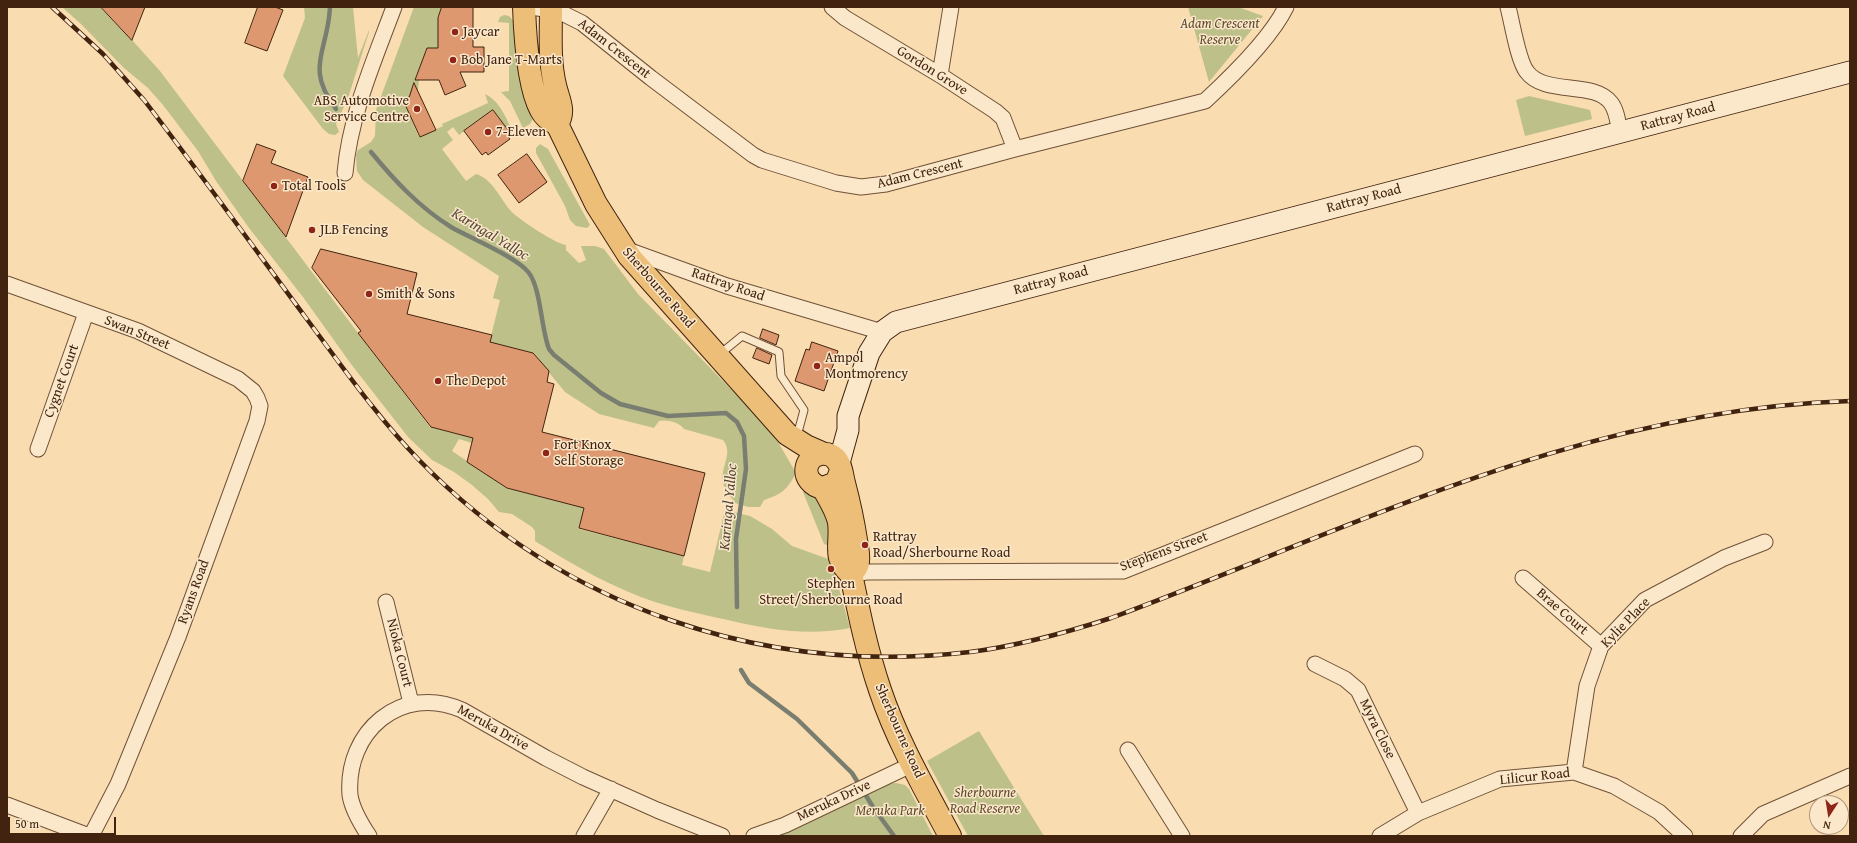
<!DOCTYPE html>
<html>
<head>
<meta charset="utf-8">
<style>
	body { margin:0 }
	#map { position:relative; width:1857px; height:843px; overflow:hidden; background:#f9dcaf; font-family:"Gentium Book Plus",serif }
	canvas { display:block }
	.frame { position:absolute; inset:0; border:8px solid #41230f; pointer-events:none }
	.north { position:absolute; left:1809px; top:795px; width:40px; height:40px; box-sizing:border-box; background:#fbe8cb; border:1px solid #b19980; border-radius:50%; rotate:192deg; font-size:11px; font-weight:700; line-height:16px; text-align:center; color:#41230f }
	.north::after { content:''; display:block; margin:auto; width:14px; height:18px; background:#8f2418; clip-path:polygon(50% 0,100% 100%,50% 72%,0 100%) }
	.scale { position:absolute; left:8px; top:817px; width:108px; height:18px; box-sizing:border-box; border:2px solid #41230f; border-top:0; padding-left:5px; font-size:12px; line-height:14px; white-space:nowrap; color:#41230f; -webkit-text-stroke:3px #fbe8cb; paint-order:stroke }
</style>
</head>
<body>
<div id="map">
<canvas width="1857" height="843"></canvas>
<div class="frame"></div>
<div class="north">N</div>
<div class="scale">50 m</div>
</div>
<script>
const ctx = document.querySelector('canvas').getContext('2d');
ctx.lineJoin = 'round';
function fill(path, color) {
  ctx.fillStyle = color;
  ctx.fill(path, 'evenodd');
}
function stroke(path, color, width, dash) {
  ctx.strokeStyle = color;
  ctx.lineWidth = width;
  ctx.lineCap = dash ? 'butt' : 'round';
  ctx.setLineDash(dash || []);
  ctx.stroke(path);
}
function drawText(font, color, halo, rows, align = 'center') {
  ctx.font = font + ' "Gentium Book Plus",serif';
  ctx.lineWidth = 3;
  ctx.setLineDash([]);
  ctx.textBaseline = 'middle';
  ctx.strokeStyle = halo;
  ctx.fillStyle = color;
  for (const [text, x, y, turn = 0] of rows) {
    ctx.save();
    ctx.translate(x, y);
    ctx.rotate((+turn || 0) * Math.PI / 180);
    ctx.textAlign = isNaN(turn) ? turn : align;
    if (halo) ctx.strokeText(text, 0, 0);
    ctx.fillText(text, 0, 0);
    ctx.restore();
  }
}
fill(new Path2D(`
	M62,7h38l32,33 28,31 198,262 72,94 36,9 34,-136 -7,-2 6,-22 -76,-49 -60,-47 -6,-9 -1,-16 2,-5 13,-8 4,-6 1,-26 38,-103h28l-4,11v30h-11l-12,32h4l-1,10 -7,3 1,3 -9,4 16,37 24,-11 -1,-2 46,-21 -3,-9c15,7 21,24 28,38l-2,2 -18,-24 -34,25 -6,-8 -6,5 6,8 -11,9 24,32 10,-7c17,5 24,25 35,37 7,8 45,33 55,34v5l13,13 7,-3 -5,-14h14l9,3 34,45 123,126 17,22 18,31c-9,17 -14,21 -32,27l-4,7h-12l-13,-4c-4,-6 -11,-13 -12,-21 -3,-15 11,-29 0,-42l-39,-11c-4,-7 -18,-10 -25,-8l-5,7 -55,-14 -34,-22 -32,-39 -36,-9 -25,99 -13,-4 -7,12 55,37 77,20 -5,21 105,27 -2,9 28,7 15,-62 25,6 22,13 20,17 39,14 19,68c-40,8 -79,2 -118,-7 -26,-6 -52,-11 -77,-19 -42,-14 -80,-36 -117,-59l-3,-2v-10l-3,-4 -20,-13 -13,-2 -11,-13 -16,-14 -18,-13 -22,-12 -24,-23 -57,-73 -48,-67 -54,-69 -33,-47 -18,-30 -35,-46 -15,-17 -24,-20 -43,-44z
	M304,7h49l5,51 11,-28v2l-21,66 -12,26 3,8 -4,3 -6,-1 -6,-5 -40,-53 22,-58z
	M1188,7h50l25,9 -54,66z
	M504,15l5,1 6,6 19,95 -4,7 -7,4 -13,-27 -9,-9 8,-1v-68l-11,-1 2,-5z
	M1529,96l61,14 2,9 -67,17 -9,-36z
	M540,144l8,5 42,76 -3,3 -11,-2 -6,-6 -5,-14 -29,-53v-5z
	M807,490c25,17 22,29 23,56l-6,-2 -21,-52z
	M979,731l65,105h-76l-41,-75z
	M896,783l9,2 4,4 24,47h-157l111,-52z`), '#bec08a');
stroke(new Path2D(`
	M330,7c-2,45 -26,60 6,102
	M371,152c23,28 48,55 80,75 19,11 66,30 78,46 12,16 12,56 20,76l5,6 47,38 19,11 48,12 58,-3 11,9 7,14 2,33 -10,70 1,68
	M741,670l8,13 48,36 55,54 21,34 21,29`), '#797e70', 4.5);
const building = new Path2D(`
	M101,7h44l-13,33z
	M258,7h17l8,3 -16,41 -22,-8z
	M442,7h31v40h11v25h-24l6,14 -21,9 -6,-15h-24l12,-32h11v-30z
	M414,83l22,47 -16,7 -17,-37 6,-3z
	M493,110l18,24 -4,2 3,3 -22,16 -2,-3 -4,3 -18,-24z
	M257,144l19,7 -5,12 37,14 -22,60 -43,-56z
	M527,154l20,28 -28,21 -21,-28z
	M321,249l96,24 -10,41 85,21 -2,7 43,11 16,18 -2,11 7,2 -12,48 163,41 -21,83 -105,-28 5,-20 -77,-20 -40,-26 6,-24 -42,-11 -73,-94 3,-2 -49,-63z
	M763,329l16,6 -3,10 -16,-7z
	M812,342l26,9 -14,40 -29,-10 11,-32 3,1z
	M757,348l15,7 -3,9 -16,-6z`);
fill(building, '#de9870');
stroke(building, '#41230f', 1);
const lane = new Path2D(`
	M720,354l22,-18 37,16 2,24 23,34 -7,26`);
const street = new Path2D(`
	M531,7l27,4 24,12 69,55 102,77 9,5 74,23 25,4 25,-3 129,-35 190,-48c26,-24 66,-63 81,-94
	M832,7l13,11 95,57 55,36 8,7 12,31
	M1508,7c4,15 10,54 19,65 18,24 67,8 84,31 6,8 7,20 9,30
	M940,75l11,-68
	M345,173c5,-58 29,-112 49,-166
	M625,249l102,37 155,46
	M7,284l131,47 100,48 15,12 4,7 3,8 -3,15 -79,216 -60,147 -27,52
	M38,449l48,-136
	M851,574l16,-2 256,-1 292,-117
	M1523,578l78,68
	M386,602l25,101
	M1315,664l30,15 13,11 60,123
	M1128,750l54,86
	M1574,772l13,-86 14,-40 44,-46 79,-42 41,-16
	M7,805l82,31
	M369,836c-8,-12 -17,-27 -19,-41 -5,-63 51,-112 112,-85l84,48 37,19 74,33 65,26
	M584,836l27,-47
	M754,836l31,-11 128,-61
	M1380,836l38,-23 82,-34 74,-7 40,14 45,26 26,24
	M1741,836l22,-22 87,-38`);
const secondary = new Path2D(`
	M839,463l9,-33v-14l21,-63 13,-21 14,-10 954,-250`);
const primary = new Path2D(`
	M524,7c1,28 4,79 17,103 3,6 9,11 16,14l39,80 33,52 158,178 19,12 16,7
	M551,7c0,26 -2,53 4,78 3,14 11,26 2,39
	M841,471l-5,12 -13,5c-11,-2 -19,-11 -16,-22 4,-14 24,-17 31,-4 4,6 4,14 6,21 5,19 9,37 12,57 1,7 3,14 2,21 0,6 -3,9 -7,13
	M823,488c6,11 13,21 16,34 3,21 -7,36 12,52 8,39 16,78 29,116 17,51 45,99 70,146`);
stroke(lane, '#6f5137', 9);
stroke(street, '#6f5137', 17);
stroke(secondary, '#41230f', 23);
stroke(primary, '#41230f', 24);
stroke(lane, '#fbe8cb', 7);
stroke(street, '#fbe8cb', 15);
stroke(secondary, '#fbe8cb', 21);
stroke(primary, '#ecbe78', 22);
const rail = new Path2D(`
	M52,7l51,47 41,46c55,72 108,145 162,218 36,48 71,99 113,142 144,148 346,216 551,192 48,-6 95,-19 141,-34 242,-90 475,-209 739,-217`);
stroke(rail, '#41230f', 4.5);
stroke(rail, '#fbe8cb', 3, [9]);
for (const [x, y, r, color] of [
	[455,32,4,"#8f2418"],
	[453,60,4,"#8f2418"],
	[417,109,4,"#8f2418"],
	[488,132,4,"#8f2418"],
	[274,186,4,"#8f2418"],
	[312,230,4,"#8f2418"],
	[369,294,4,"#8f2418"],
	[817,366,4,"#8f2418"],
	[438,381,4,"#8f2418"],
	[546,453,4,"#8f2418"],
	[865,545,4,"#8f2418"],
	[831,569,4,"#8f2418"]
]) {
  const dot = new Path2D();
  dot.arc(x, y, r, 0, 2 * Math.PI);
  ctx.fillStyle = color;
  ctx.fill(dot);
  stroke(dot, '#fbe8cb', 1.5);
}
drawText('italic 14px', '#604a2e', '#fbe8cb', [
	["Adam Crescent",1220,24],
	["Reserve",1220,40],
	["Sherbourne",985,793],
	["Road Reserve",985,809],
	["Meruka Park",890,811]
]);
drawText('14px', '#41230f', '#fbe8cb', [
	["Jaycar",463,32],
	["Bob Jane T-Marts",461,60],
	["ABS Automotive",409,101,"right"],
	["Service Centre",409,117,"right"],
	["7-Eleven",496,132],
	["Total Tools",282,186],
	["JLB Fencing",320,230],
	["Smith & Sons",377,294],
	["Ampol",825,358],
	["Montmorency",825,374],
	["The Depot",446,381],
	["Fort Knox",554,445],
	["Self Storage",554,461],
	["Rattray",873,537],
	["Road/Sherbourne Road",873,553],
	["Stephen",831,584,"center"],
	["Street/Sherbourne Road",831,600,"center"]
], 'left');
drawText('14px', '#41230f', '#fbe8cb', [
	["Adam Crescent",614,49,38],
	["Gordon Grove",932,71,32],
	["Rattray Road",1678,117,-15],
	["Adam Crescent",920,174,-14],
	["Rattray Road",1364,199,-15],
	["Rattray Road",1051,281,-15],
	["Rattray Road",728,285,19],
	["Sherbourne Road",658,288,49],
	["Swan Street",137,333,22],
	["Cygnet Court",62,381,-70],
	["Stephens Street",1164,552,-20],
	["Ryans Road",194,592,-70],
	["Brae Court",1562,612,41],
	["Kylie Place",1626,623,-46],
	["Nioka Court",399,653,76],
	["Meruka Drive",493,728,29],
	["Myra Close",1377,729,64],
	["Sherbourne Road",899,731,66],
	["Lilicur Road",1535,777,-6],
	["Meruka Drive",834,801,-25]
]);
drawText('italic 15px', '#584937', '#fbe8cb', [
	["Karingal Yalloc",490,235,31],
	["Karingal Yalloc",729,507,-85]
]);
</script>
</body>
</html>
